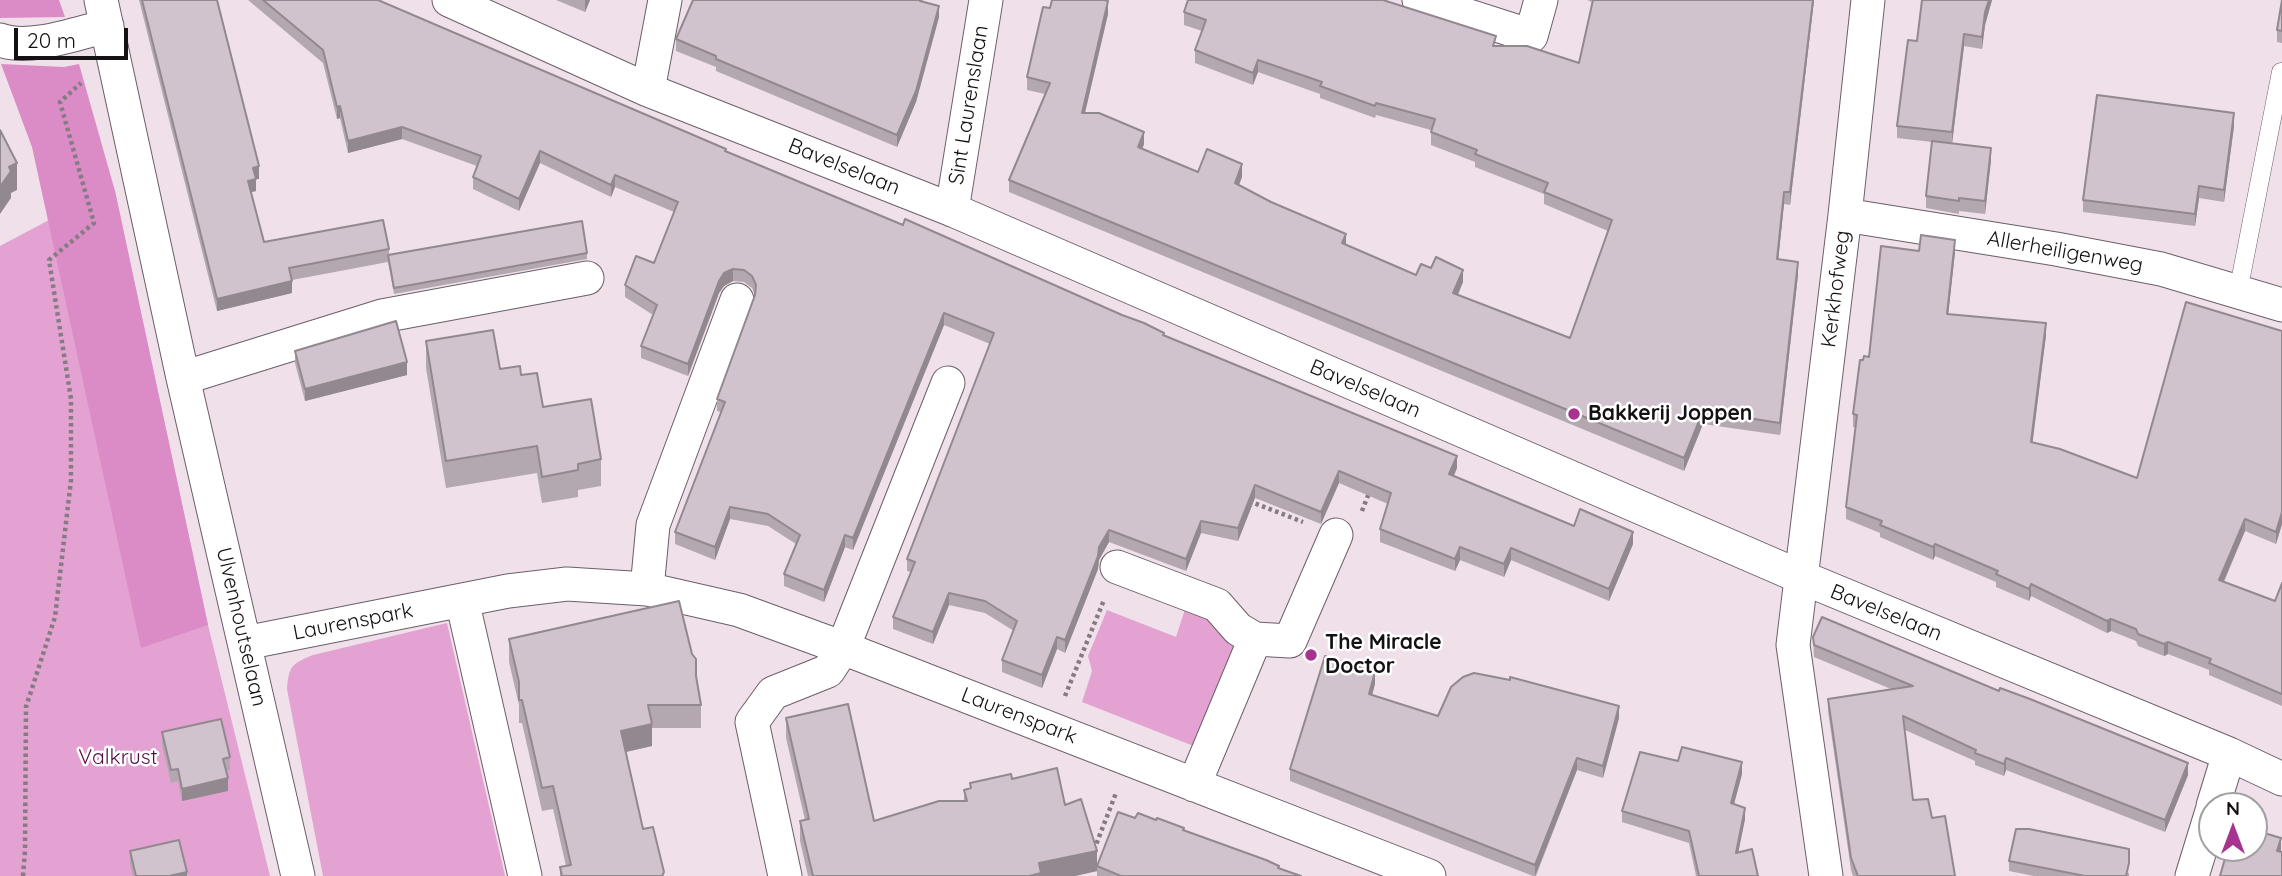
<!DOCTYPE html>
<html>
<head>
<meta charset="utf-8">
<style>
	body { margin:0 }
	#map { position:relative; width:2282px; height:876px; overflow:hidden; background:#efe0ea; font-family:Quicksand,sans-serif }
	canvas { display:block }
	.north { position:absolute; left:2198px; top:792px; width:70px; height:70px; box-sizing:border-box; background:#fff; border:2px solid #a19fa1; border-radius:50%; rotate:0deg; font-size:19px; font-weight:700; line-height:28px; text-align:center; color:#141013 }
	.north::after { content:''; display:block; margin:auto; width:24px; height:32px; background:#a5338f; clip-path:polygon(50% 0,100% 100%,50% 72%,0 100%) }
	.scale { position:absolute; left:14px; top:28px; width:114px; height:32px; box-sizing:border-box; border:4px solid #141013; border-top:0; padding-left:9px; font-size:21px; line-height:24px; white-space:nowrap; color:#141013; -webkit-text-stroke:5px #fff; paint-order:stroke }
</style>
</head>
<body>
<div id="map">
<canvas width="2282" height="876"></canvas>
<div class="north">N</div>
<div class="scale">20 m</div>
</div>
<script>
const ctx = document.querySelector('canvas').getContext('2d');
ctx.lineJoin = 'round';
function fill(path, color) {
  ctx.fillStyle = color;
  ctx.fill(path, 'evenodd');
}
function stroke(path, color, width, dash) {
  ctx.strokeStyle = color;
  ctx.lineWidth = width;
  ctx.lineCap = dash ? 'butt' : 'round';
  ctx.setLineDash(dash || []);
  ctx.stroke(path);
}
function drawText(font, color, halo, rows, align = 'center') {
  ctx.font = font + ' Quicksand,sans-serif';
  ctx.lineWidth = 5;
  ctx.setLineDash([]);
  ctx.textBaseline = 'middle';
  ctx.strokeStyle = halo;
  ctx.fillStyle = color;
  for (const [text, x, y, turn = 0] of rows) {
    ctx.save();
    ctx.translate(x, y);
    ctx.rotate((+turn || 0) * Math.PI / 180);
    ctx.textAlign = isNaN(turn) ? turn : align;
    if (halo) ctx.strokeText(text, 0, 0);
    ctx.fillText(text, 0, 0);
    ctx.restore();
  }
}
fill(new Path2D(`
	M115,191l93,434 62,251h-270v-630l49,-26z
	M1187,603l45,30 2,22 -38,92 -114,-45 10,-31 -4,-15 19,-46 69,27z
	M447,623l58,253h-182l-36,-187c2,-23 4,-25 26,-34z`), '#e4a2d2');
fill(new Path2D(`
	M0,0h59l6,17 -65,1z
	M1,64l63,3 15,-3 36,127 93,434 -67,23 -109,-501z`), '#db8cc7');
const lane = new Path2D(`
	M2238,292l43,-220`);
const street = new Path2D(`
	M101,0l82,378 115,498
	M449,0l199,90 307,121 846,366 428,177 53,25
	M1419,0l112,36 10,-36
	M0,40c30,11 77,-7 107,-14
	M648,90l17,-90
	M952,210l34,-210
	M1845,215l211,34 105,20 121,36
	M183,378l199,-62 205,-38
	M1117,567l100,38 21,24 17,10
	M647,589l6,-64 84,-225
	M462,600l63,276
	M245,643l263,-52 59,-7 80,5 92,21 104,38 586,228
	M1194,785l61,-146 35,2 46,-106
	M2213,806l16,-52
	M785,876l-33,-154 21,-29 55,-22 15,-23 105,-265
	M1826,876l-33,-231 52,-430 23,-215
	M2192,876l20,-65`);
stroke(lane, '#6b5f68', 19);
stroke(street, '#6b5f68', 35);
stroke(new Path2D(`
	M1249,501l54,21
	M1362,511l7,-18
	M1065,696l39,-96
	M1094,850l22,-57
	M23,876l2,-26 1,-143 29,-90 16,-137v-81l-22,-139 45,-37 -34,-121 21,-19`), '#857b82', 4.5, [3.5, 3.5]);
stroke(lane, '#fff', 18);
stroke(street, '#fff', 33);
fill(new Path2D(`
	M139,0h78l42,179h-3v12l-5,1 13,50 125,7v6l198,-2v6l-193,35 -6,-32 -96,18v13l-75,18z
	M248,0h130l348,151 438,185 293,132 -3,8 120,50 59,18 -24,57 -98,-41 -7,17 -44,-17 -5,11 -75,-29v-13l8,-25 -49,-21 -18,41 -66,-26 -17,43 -37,-8 -15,38 -77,-29 -10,18 -1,9 -33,84 -8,-4 -15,39 -40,-16v-12l12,-29 -29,-18 -36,-8 -16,39 -40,-15v-12l18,-45 -4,-1v-12l83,-215 -46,-19 -91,225 -8,-3 -21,55 -40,-16v-12l12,-30 -28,-18 -38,-7 -15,41 -40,-16v-12l46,-120 -4,-1v-12l38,-104 -3,-7 -8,-6 -11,-1 -9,5 -5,7 -31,83 -47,-18v-12l12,-31 -28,-18v-12l29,-22 20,-51 -59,-25 -4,10 -71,-34 -21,48 -46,-22v-12l4,-11 -75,-27 -54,14 -8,-35 -3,1 -14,-56z
	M556,0h34l-5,12z
	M693,0h230l-1,2 17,15 -23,85 -19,45 -181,-76v-4l-40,-16v-12z
	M1587,0h227l-24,205 -6,-1 -6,56 20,15 -18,160 -77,-11 -19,47 -675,-279v-12l36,-86 -18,-4v-13l23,-69 58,6 -23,99 59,31 -2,5 56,23 44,5 -3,8 107,60 70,30 47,7 -5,13 112,43 38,-107 -64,-27v-10l-69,-27v-5l-44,-17v-15l-55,-15 -1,3 -55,-20v-4l-62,-22 -5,13 -58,-22v-13l7,-19 -18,-6v-13l312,34 83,17 13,-61z
	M1922,0h70l-7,25 -3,24 -18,-3 -12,97 39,17 -6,54 -26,-3v3l-33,-6v-12l6,-54 -35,-4v-12l20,-85z
	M2282,0v43l-5,-1v-12z
	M2234,126l-10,76 -25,-4 -4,28 -112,-14v-12z
	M1919,251l36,1 -7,62 98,21 -14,108 105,35 145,-147v193l-6,20 -31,-13 -21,51 51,19 7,-18v123l-73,-31v-5l-41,-16 -4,2 -26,-10 -2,-5 -25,-10 -4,2 -76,-37 -2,5 -33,-14v-5l-61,-26 -2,4 -53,-23v-4l-34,-14v-12l9,-80h-2v-13l10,-54 6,-3z
	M426,341l74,28 21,6 22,32 58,52v27l-23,4v7l-36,6 -5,-30 -91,15 -20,-120z
	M295,351l112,24 -102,26 -10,-38z
	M1813,637l375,138 -23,57 -159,-62 -2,6 -29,-11v-4l-70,-31 8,70 19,18 23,58h-102l-2,-6 -23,-159v-12l63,-10 -77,-32z
	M509,639l187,37 5,29v23h-49v18l-26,6 17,77 21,47h-104v-9l6,-1 -13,-57 -11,2 -20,-88h-3v-18l-10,-43z
	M1375,684l-3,11 66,21 181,2 -16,60 -26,-8 -41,106h-3l-243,-95v-12z
	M786,718l88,103 90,-20v-11l6,-2v-5l42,-4 53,26 32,66 -22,5h-267l-8,-35v-20l5,-1 -19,-82z
	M162,732l68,25v13l-4,1 2,20 -46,10 -4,-20 -7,2 -9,-38z
	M1678,761l64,13 -8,30 11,15 -7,33 20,24h-62l-7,-33 -67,-21v-11z
	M1184,831l95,37 22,8h-204v-10z
	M130,851l57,25h-54l-3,-12z
	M2009,861l120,12v3h-95l-25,-5z`), '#b4a8b0');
fill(new Path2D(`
	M585,0h5l-5,12z
	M1813,0h1l-24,205v-13z
	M1989,0h3l-7,25 -3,24v-12l3,-25z
	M1108,1v13l-26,111v-12z
	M939,6v11l-23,85 -19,45v-12z
	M1964,34v12l-12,98v-12z
	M1258,60v12l-5,13v-12z
	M340,106v12l-3,1v-12z
	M2234,113v13l-10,76v-12z
	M402,127v12l-54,14v-12z
	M1144,132v12l-6,16v-13z
	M1991,148v12l-6,54v-13z
	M540,151v12l-21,48v-12z
	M17,163v27l-6,3v5l-11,16v-27l9,-20z
	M1242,164v13l-7,18v-12z
	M259,166v13h-3v12l-8,2v-12l5,-13z
	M615,175v12l-4,10v-12z
	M2199,186v12l-4,28v-12z
	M1784,192v12l-7,68v-13z
	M1346,234v12l-4,-3z
	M1955,240v12l-8,74v-12z
	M1798,262v13l-18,160v-12z
	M733,269v12l-9,5 -5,7 -31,83v-12l31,-83 5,-8z
	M1463,270v12l-10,23v-12z
	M292,281v12l-75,18v-12z
	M944,313v12l-91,225v-12z
	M2046,323v12l-15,120v-13z
	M407,362v13l-102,26v-12z
	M1703,411v13l-19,47v-13z
	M1457,456v12l-8,18v-12z
	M1339,471v12l-18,41v-12z
	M1255,485v13l-17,43v-13z
	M730,507v12l-15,41v-13z
	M2282,512v12l-6,20v-12z
	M2245,519v12l-26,61v-12z
	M1201,521v12l-15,38v-12z
	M1109,530v12l-10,18 -1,9 -33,84v-13l34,-93z
	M1633,532v12l-24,57v-12z
	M845,535v12l-21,55v-12z
	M1935,544v12l-2,4v-13z
	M1460,547v13l-5,11v-12z
	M1511,548v12l-7,17v-13z
	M2031,584v12l-2,5v-12z
	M949,593v12l-16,39v-12z
	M2111,619v12l-4,2v-12z
	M1057,637v12l-15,39v-13z
	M2168,642v12l-4,2v-12z
	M1375,672v12l-6,22v-12z
	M1619,706v12l-16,60v-12z
	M652,724v22l-31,7v-22z
	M1577,758v12l-42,106v-11z
	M2006,758v12l-2,6v-12z
	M1742,762v12l-11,41v-12z
	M2188,763v12l-23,57v-12z
	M228,778v13l-46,10v-12z
	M1745,808v11l-9,45v-11z
	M2281,838v12l-4,13v-12z
	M1097,851v20l-22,5h-46l10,-13z
	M187,872v4h-18z`), '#928890');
const building = new Path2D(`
	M142,0h75l42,166 -6,2 3,11 -8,2 16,61 119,-22 6,29 -100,19 3,13 -75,18z
	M263,0h115l348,149 -1,2 29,12 149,62 2,-6 217,96 22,8 20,10 -1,2 294,121 -8,18 125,52 6,-17 53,23 -24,57 -98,-41 -7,16 -44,-17 -5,12 -75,-30 11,-36 -52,-22 -18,41 -66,-27 -17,43 -37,-7 -15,38 -77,-29 -10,17 -1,9 -33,84 -8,-3 -15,38 -40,-15 15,-39 -32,-20 -36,-8 -16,39 -40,-15 22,-55 -8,-3 87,-226 -50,-20 -91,225 -8,-3 -21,55 -40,-16 16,-39 -32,-21 -38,-7 -15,40 -40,-15 50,-130 -8,-3 38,-104 1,-10 -4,-9 -8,-6 -11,-1 -9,4 -5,8 -31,83 -47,-18 16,-41 -32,-20 11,-29 18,7 24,-61 -63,-27 -4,10 -71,-34 -21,48 -46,-22 8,-21 -79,-29 -54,14 -8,-35 -3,1 -14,-57z
	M693,0h227v1l19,5 -23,85 -19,44 -181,-76v-3l-40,-17z
	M1052,0h52l4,1 -26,112h17l45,19 -6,15 60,25 9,-23 35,15 -7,19 36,19 75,32 -4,9 74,32 5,-11 10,4 5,-11 27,13 -10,23 117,45 42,-118 -68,-28 4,-9 -73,-29 2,-4 -46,-18 4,-13 -59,-16 -1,3 -55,-20 2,-4 -64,-22 -5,13 -58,-23 11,-30 -22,-8 4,-12h195l113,36 -3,10h34l52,17 14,-63h220l-23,192h-6l-7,67 21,3 -18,161 -77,-12 -19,47 -675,-278 41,-97 -23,-6 16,-70 7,1z
	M1922,0h67l-4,12 -3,25 -18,-3 -12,98 -55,-6 11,-86 9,1z
	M2282,0v31l-5,-1z
	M2097,95l137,18 -10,77 -25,-4 -4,28 -112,-14z
	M0,130l17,33 -8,4 2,4 -11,16z
	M1932,141l59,7 -6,53 -26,-3v3l-33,-5z
	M582,221l5,32 -193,35 -6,-33z
	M1921,235l34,5 -8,74 99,9 -15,119 29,7 77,29 49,-176 96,29v181l-6,20 -31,-13 -26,61 56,21 7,-18v111l-73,-31 2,-4 -43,-17 -4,2 -26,-10 -2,-5 -25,-10 -4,2 -76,-37 -2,5 -33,-15 2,-3 -63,-27 -2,3 -53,-22 2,-4 -36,-14 11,-92 -4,-1 7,-54h3l1,-4 5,1 12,-111 38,5z
	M396,321l11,41 -102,27 -10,-38z
	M493,330l7,39 20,-3 1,9 16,-2 6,34 48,-8 10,60 -23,5v6l-36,7 -5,-31 -91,15 -20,-120z
	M679,601l13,53 4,5v17l5,29h-53l4,19 -31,7 22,98 10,-2 11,45 -2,4h-100l-2,-9 11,-2 -18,-79 -11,2 -20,-88h-3v-18l-10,-43z
	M1822,617l177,74 1,-3 30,11 158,64 -23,57 -159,-62 -2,6 -29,-11 1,-3 -73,-34 10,84 15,-1 4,19 13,-2 10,60h-97l-7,-18 -23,-159 85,-13 -99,-41 -1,-8z
	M1325,656l50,16 -6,22 69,22 13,-29 12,-10 11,-4 36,7v-3l109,29 -16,60 -26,-8 -42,107 -245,-96z
	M848,704l26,117 65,-20h28l-3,-11 7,-2 -1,-5 41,-9 1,5 45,-11 8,37 16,-6 16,52 -58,12 2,10 -12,3h-216l-13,-55 9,-2 -23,-101z
	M221,719l9,38 -7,2 5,19 -46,11 -4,-20 -7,1 -9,-38z
	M1682,747l60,15 -11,41 14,5 -9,45 16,-4 6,27h-59l-10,-45 -67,-20 18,-59 38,9z
	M1118,812l17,6 3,-5 18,7 1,-2 27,10 -1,2 83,30 13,6 -1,2 23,8h-180l-24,-10z
	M2016,829h13l100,20v14l-3,13h-41l-76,-15z
	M2254,830l27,8 -4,13 5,1v24h-62l8,-28h26z
	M179,840l8,32 -18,4h-33l-6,-25z`);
fill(building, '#d1c3cd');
stroke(building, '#928890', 2);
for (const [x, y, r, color] of [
	[1574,414,7,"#a5338f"],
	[1311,655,7,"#a5338f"]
]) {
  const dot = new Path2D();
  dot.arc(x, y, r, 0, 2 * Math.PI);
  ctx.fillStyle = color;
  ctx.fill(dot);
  stroke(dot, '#fff', 2.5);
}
drawText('21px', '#141013', '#fff', [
	["Sint Laurenslaan",969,105,-81],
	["Bavelselaan",844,167,22],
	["Allerheiligenweg",2065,252,10],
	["Kerkhofweg",1836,289,-83],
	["Bavelselaan",1365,389,23],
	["Bavelselaan",1886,613,22],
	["Laurenspark",353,622,-11],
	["Ulvenhoutselaan",241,627,77],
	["Laurenspark",1019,716,21]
]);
drawText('bold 21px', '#141013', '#fff', [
	["Bakkerij Joppen",1588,414],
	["The Miracle",1325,643],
	["Doctor",1325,667]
], 'left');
drawText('21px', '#530d47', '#fff', [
	["Valkrust",118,758]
]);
</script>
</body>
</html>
